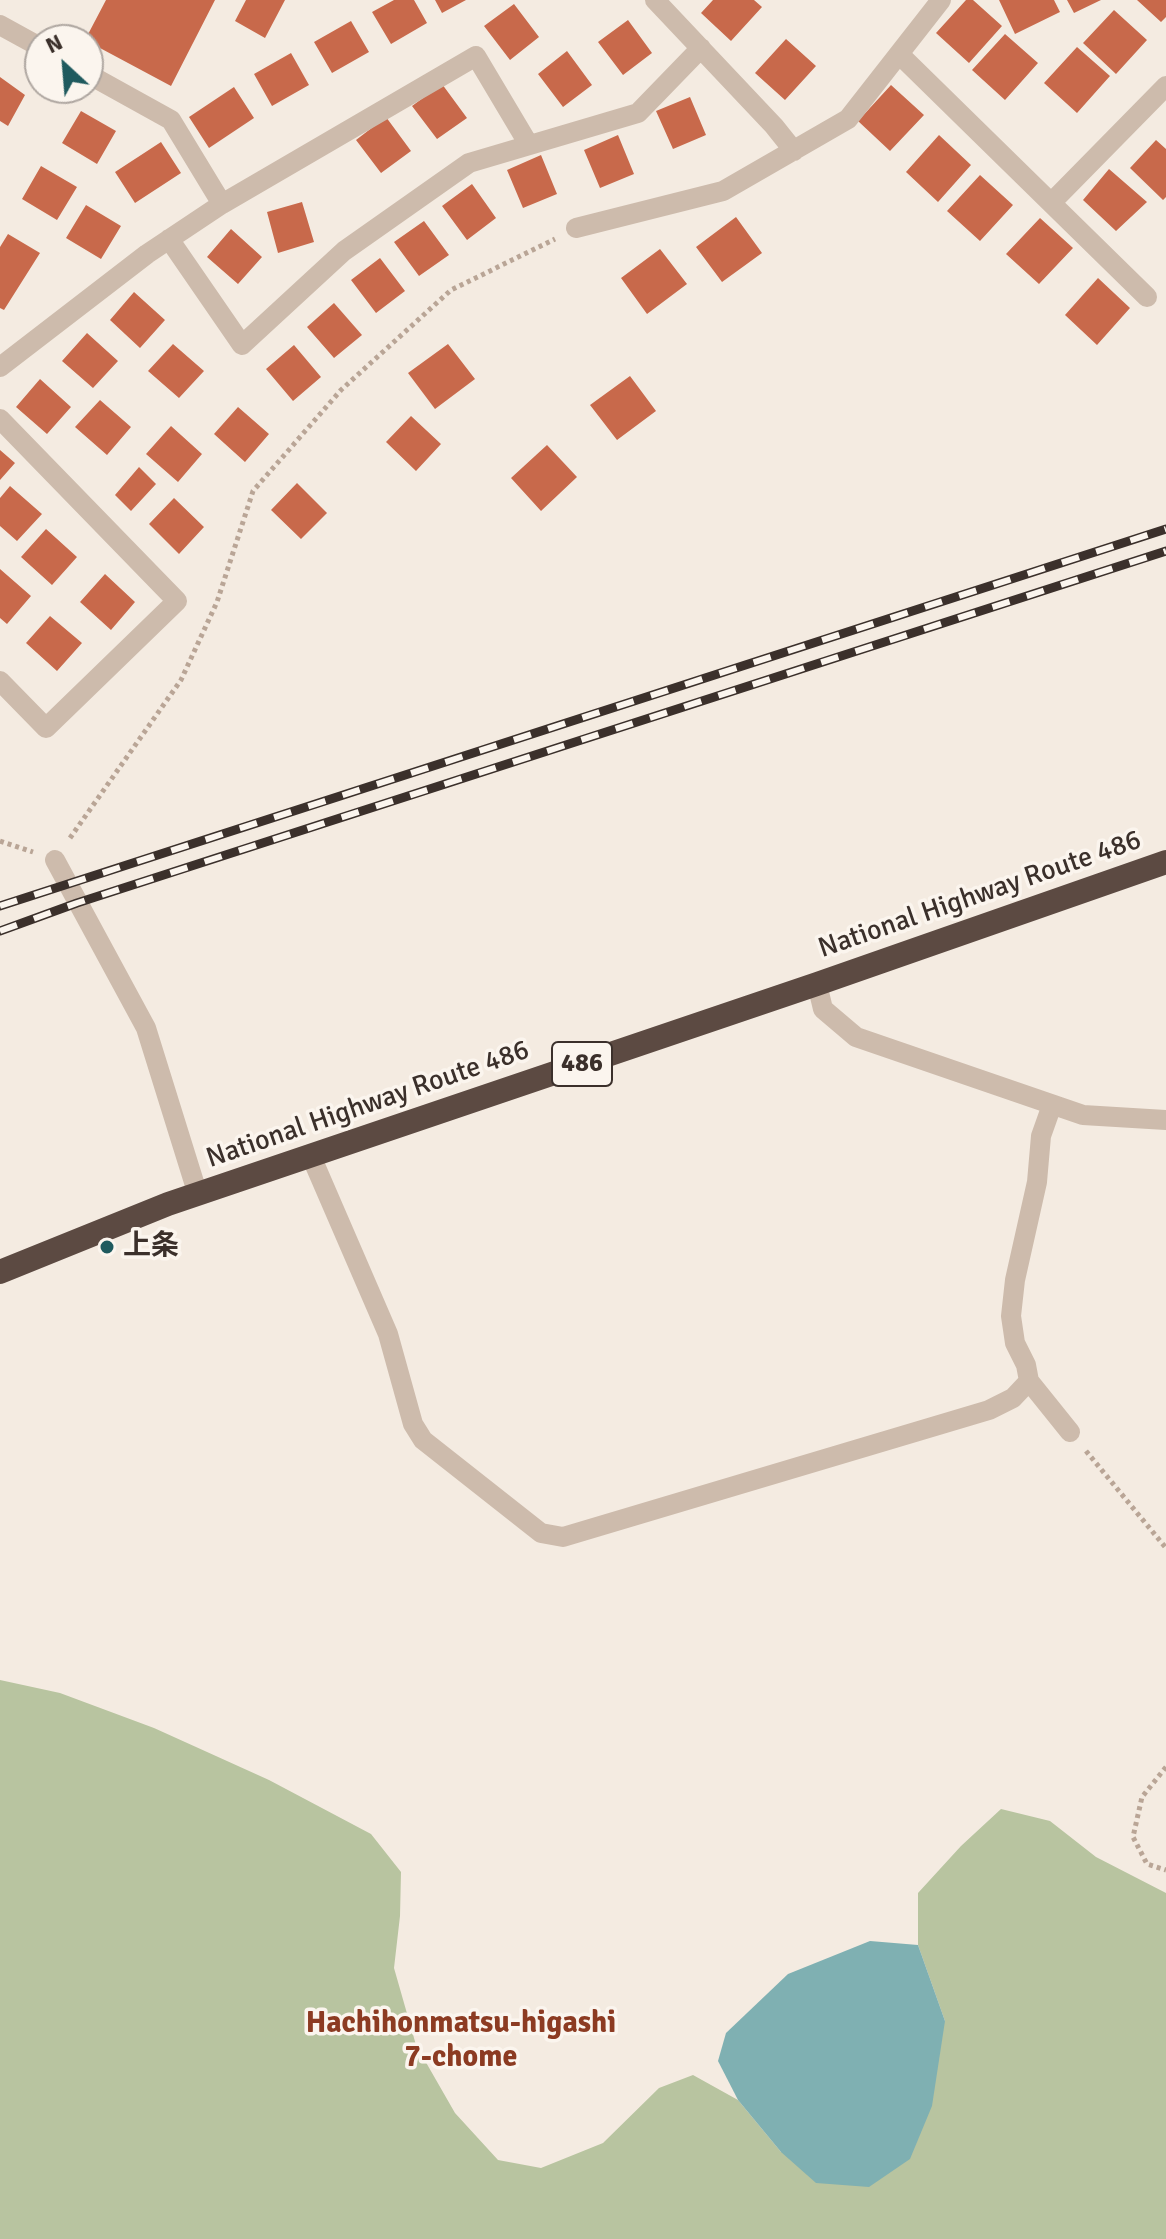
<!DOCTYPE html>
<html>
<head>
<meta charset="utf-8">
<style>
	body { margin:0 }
	#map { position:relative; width:1166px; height:2239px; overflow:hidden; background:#f4ebe1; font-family:Signika,sans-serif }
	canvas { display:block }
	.north { position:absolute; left:24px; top:24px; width:80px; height:80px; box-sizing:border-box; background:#fbf5ee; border:2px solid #aea6a0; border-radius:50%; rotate:334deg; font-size:22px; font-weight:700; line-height:32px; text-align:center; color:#3b302b }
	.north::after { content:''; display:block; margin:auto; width:28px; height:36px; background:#1f5a5e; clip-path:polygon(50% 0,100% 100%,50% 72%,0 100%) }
</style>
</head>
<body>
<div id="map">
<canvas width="1166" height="2239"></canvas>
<div class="north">N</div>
</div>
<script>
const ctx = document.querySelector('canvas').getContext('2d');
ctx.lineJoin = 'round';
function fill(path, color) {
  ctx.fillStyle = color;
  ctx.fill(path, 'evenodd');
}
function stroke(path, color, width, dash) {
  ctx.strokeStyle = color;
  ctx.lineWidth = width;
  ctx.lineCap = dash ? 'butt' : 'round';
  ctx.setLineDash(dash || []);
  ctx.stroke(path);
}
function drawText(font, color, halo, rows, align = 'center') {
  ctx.font = font + ' Signika,"Noto Sans JP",sans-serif';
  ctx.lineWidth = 7;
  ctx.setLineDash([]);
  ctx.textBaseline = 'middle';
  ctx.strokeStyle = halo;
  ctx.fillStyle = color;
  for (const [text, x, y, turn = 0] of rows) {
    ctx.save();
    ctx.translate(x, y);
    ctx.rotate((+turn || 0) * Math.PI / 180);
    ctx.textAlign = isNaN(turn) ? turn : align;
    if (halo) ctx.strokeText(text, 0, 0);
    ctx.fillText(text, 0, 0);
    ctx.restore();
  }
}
fill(new Path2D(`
	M0,1680l60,13 94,35 115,52 102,54 30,38 -1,44 -6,52 22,77 39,68 43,47 43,8 62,-25 56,-55 34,-13 45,25 43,52 164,-131 -27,-76v-52l43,-47 40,-37 49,12 46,36 70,36v346h-1166z`), '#b8c4a0');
fill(new Path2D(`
	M870,1941l48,4 27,76 -13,85 -22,53 -41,28 -53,-4 -35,-31 -43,-52 -20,-39 8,-28 62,-59z`), '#7fb0b2');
fill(new Path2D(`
	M106,0h109l-44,86 -86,-46z
	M246,0h39l-20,38 -30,-17z
	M394,0h20l13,23 -36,21 -19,-32z
	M435,0h31l-24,13z
	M713,0h41l8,7 -31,34 -30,-28z
	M966,0h7l29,26 -33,37 -33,-30z
	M999,0h55l6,12 -45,22z
	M1067,0h34l-27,13z
	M1137,0h29v17l-5,5z
	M514,4l25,33 -29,23 -26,-34z
	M1114,10l33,30 -31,34 -33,-31z
	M628,20l24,33 -29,22 -25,-33z
	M351,21l18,31 -37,21 -18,-31z
	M1005,34l33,29 -33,37 -33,-30z
	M786,39l30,27 -31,34 -30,-27z
	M1077,47l33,29 -33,37 -33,-30z
	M567,51l25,34 -29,22 -25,-33z
	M291,53l18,32 -37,21 -18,-32z
	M0,77l25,18 -17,31 -8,-5z
	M442,84l25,34 -30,21 -25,-33z
	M891,85l33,30 -34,36 -32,-30z
	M234,87l20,31 -45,30 -20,-31z
	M690,97l16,38 -33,14 -17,-38z
	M81,111l35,20 -19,33 -35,-21z
	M386,117l25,34 -30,22 -25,-33z
	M618,135l16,39 -34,14 -16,-38z
	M939,135l32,30 -33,37 -32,-30z
	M1156,140l10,9v48l-3,3 -33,-32z
	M161,142l20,31 -46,30 -20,-31z
	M541,155l16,39 -34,14 -16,-38z
	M41,166l36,21 -20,33 -35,-21z
	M1109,169l38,33 -31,29 -33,-31z
	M980,175l33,30 -33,36 -33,-30z
	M472,184l24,34 -29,22 -25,-34z
	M302,202l12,40 -36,11 -11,-41z
	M86,205l35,21 -20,33 -35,-21z
	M736,217l26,36 -40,29 -26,-35z
	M1040,218l33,30 -34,36 -33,-30z
	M424,221l25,34 -30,21 -25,-34z
	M231,229l31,28 -24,27 -31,-27z
	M8,234l32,19 -36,57 -4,-2v-61z
	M660,249l27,35 -40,30 -26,-36z
	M380,258l25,33 -29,22 -25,-33z
	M1098,278l32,30 -33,37 -32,-30z
	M134,292l31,28 -25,28 -30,-28z
	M334,303l28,32 -28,23 -27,-31z
	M87,333l31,28 -25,27 -31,-27z
	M173,344l31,27 -25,27 -31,-27z
	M448,344l27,35 -40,30 -27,-36z
	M294,345l27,32 -28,24 -27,-32z
	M630,376l26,35 -39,29 -27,-35z
	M40,379l31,28 -24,27 -31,-27z
	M100,400l31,27 -24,28 -32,-28z
	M238,407l31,27 -24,28 -31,-28z
	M411,416l30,28 -25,27 -30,-29z
	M171,426l31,28 -24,28 -32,-28z
	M547,445l30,32 -36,34 -30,-33z
	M0,450l15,13 -15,17z
	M139,467l17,17 -25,27 -16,-16z
	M297,483l30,30 -26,26 -30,-29z
	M10,486l32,28 -25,27 -17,-15v-28z
	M174,498l30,29 -25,27 -30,-30z
	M46,529l31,28 -25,28 -31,-28z
	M0,569l31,27 -24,28 -7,-6z
	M105,574l30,28 -24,28 -31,-28z
	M50,616l32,27 -25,28 -31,-28z`), '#c8694b');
stroke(new Path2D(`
	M70,838l111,-158 36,-78 36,-111 88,-101 110,-100 104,-51
	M0,841l33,11
	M1086,1451l80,97
	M1166,1767l-24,30 -9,40 14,27 19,6`), '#b9a596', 5, [4, 4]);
stroke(new Path2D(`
	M655,0l119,126 20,25
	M0,25l40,22
	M899,54l248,243
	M88,74l83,46 51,84
	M1051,203l115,-117
	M576,228l147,-37 125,-72 93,-119
	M169,239l73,106 102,-94 125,-88 169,-50 63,-65
	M0,367l147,-113 75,-50 254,-148 53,89
	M0,419l177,182 -131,127 -46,-47
	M55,860l91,168 52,167
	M817,984l6,25 33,28 227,78 83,5
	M311,1156l77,178 25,90 10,16 118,93 22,4 426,-127 24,-12 16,-17 -3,-16 -11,-22 -4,-27 4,-36 22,-98 4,-46 11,-31
	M1029,1381l41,51`), '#cdbbac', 20);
stroke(new Path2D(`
	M0,1272l168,-68 649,-220 349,-122`), '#5c4a42', 24);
const rail = new Path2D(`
	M0,906l1166,-377
	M0,931l77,-28 1089,-352`);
stroke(rail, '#3b302b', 9);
stroke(rail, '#fbf5ee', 6, [18]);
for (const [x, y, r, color] of [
	[107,1247,8,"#1f5a5e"]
]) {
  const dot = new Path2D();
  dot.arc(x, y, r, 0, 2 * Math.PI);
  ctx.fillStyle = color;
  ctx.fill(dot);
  stroke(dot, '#fbf5ee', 3);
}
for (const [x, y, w] of [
	[582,1064,60]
]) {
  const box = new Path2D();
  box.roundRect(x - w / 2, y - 22, w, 44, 6);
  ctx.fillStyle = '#fbf5ee';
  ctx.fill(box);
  stroke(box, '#3b302b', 2);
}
drawText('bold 26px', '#3b302b', null, [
	["486",582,1064]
]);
drawText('28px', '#3b302b', '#fbf5ee', [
	["National Highway Route 486",980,895,-19],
	["National Highway Route 486",368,1105,-19]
]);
drawText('bold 28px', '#3b302b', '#fbf5ee', [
	["上条",123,1247]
], 'left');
drawText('bold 30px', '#8c3b22', '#fbf5ee', [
	["Hachihonmatsu-higashi",461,2024],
	["7-chome",461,2058]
]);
</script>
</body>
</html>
